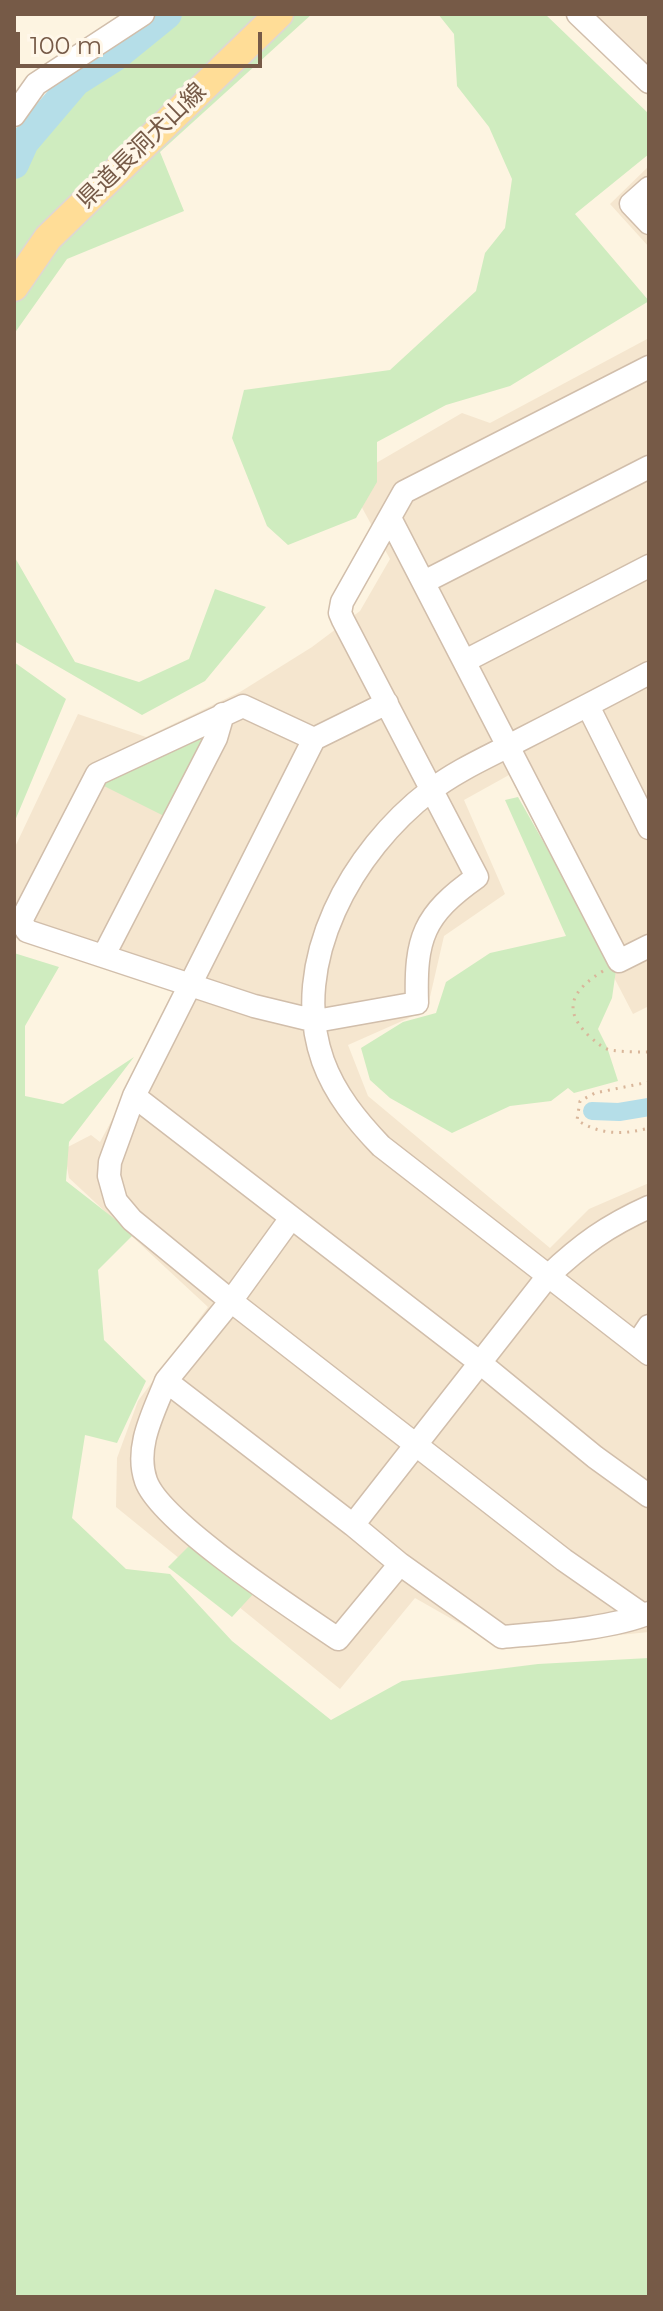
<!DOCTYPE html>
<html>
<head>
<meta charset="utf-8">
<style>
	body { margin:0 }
	#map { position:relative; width:663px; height:2311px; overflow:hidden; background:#fdf4e1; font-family:Montserrat,sans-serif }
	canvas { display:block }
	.frame { position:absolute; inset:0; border:16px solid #765a47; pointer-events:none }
	.scale { position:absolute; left:16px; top:32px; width:246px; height:36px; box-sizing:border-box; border:4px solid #765a47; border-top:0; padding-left:10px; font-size:24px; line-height:28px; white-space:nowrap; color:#765a47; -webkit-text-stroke:6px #fff7e9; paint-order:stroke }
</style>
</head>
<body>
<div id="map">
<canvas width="663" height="2311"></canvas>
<div class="frame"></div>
<div class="scale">100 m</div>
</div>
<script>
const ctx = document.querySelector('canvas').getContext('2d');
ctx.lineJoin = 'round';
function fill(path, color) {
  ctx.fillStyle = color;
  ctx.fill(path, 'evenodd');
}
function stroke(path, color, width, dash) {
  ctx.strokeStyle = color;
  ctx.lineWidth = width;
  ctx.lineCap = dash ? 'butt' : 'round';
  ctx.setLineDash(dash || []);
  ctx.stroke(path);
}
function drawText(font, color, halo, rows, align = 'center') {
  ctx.font = font + ' Montserrat,"Noto Sans JP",sans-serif';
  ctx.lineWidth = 7;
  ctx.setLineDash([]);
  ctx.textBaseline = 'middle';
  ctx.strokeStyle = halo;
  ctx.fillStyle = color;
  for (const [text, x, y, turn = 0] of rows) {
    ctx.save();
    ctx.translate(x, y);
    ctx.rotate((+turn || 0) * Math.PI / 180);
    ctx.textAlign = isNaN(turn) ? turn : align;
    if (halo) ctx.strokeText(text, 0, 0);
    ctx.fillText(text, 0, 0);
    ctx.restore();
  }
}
fill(new Path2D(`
	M595,14h54v54z
	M649,166v81l-39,-43z
	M649,338v668l-16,8 -124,-239 -45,25 41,94 -61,42 -17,74 -79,35 20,51 182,152 39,-39 60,-26v449l-148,15 -86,-49 -75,91 -224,-182 1,-49 21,-57 70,-94 -139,-129 -5,-29 27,-14 9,7 75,-139 -3,-14 -158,-53v-87l64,-135 68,23 94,-45 72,-45 48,-36 30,-52 -43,-79 115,-67 28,10z`), '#f5e6cf');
fill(new Path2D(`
	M154,14h158l-152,138 24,59 -117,48 -53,75v-193l48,-57z
	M438,14h107l104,100v40l-74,60 74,87 -139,85 -64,19 -69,37v40l-21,36 -68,27 -21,-19 -35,-88 12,-48 146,-20 86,-79 9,-38 20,-25 7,-49 -23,-52 -32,-41 -3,-52z
	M14,556l61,106 64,20 50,-23 26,-70 51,18 -61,74 -63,34 -128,-74z
	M14,662l52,37 -52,124z
	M212,723l-44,95 -70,-35z
	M518,797l98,173 -4,28 -14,31 9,18 11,34 -44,12 -6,-5 -17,13 -41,5 -58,27 -62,-35 -20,-18 -9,-32 42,-26 33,-9 10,-31 44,-29 76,-17 -61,-136z
	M14,953l45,14 -34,59v70l38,8 71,-47 -65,85 -3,39 50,39 16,16 -34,34 6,70 42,41 -29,62 -32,-8 -13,83 54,51 44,5 62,67 99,79 71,-39 136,-17 111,-6v639h-635z
	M193,1542l62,50 -23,25 -64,-50z`), '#cfecbf');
stroke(new Path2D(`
	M592,1111l27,1 30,-5`), '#b5dee8', 18);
stroke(new Path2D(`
	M14,164l10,-22 52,-61 38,-24 53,-43`), '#b5dee8', 30);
const minor = new Path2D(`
	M578,14l71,68
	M14,115l22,-31 107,-70
	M649,188l-18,16 18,19
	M390,518l229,443 30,-15
	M424,582l225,-115
	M465,661l184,-95
	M649,673c-43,23 -86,45 -129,67 -30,16 -63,30 -90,51 -77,59 -142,171 -107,270 12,33 34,60 58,85l268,208
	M387,703l-73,36 -180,357 -24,66 -1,14 7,25 16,19 99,81 333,259 79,55
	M588,706l61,122
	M314,739l-71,-33 -146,68 -74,143 -1,6 5,8 227,75 62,15 101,-18c-2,-65 6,-88 60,-126l-134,-257 -3,-7 2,-11 62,-110 245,-125
	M104,955l112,-217 7,-24
	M134,1096l345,266 116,95 54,39
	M291,1218l-60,83 -65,80 187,144 47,39 102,73c42,-4 109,-8 147,-24
	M637,1344l12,-18
	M166,1381c-12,31 -32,66 -20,100 15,42 151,130 192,158l62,-75
	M353,1525l195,-249c34,-32 59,-50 101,-69`);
const major = new Path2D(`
	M14,287l34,-49 231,-224`);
stroke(minor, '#d1beab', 25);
stroke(major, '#ded7d3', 31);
stroke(new Path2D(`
	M603,971c-29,18 -43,37 -14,65 7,6 13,12 21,14 13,2 27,2 39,2
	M649,1082l-54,11 -15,8 -3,19c23,15 46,15 72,8`), '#d9b69a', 3, [2, 6]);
stroke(minor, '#fff', 22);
stroke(major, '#ffdd97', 28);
drawText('24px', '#765a47', '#fff7e9', [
	["県道長洞犬山線",142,146,-44]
]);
</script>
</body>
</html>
